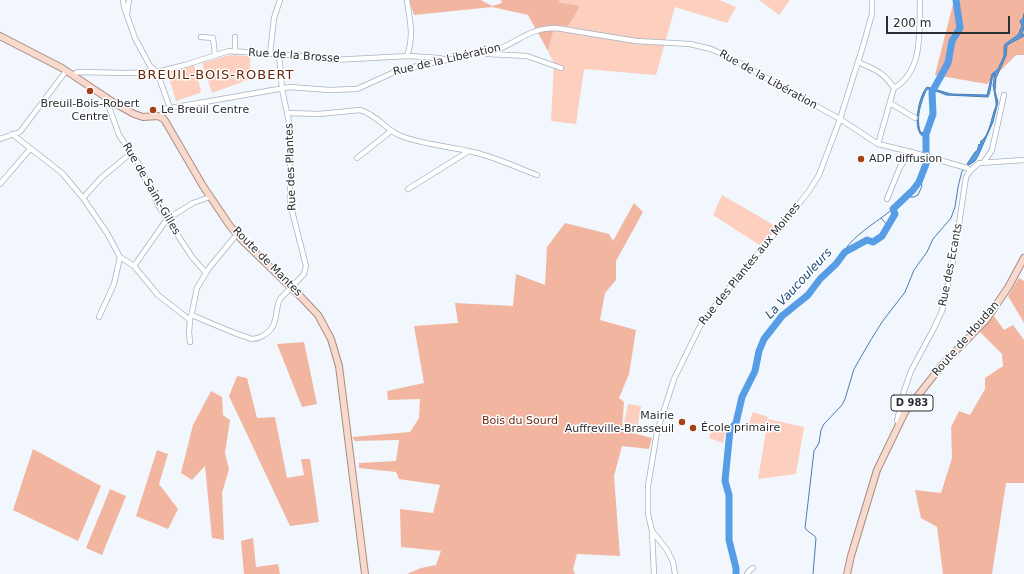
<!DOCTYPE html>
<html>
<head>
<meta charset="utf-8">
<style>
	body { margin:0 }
	#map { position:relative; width:1024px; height:574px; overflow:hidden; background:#f1f7fd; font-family:"DejaVu Sans",sans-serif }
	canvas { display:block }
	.scale { position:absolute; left:886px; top:16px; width:124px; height:18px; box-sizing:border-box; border:2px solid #292e34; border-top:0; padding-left:5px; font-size:12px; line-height:14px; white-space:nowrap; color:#292e34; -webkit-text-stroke:3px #fff; paint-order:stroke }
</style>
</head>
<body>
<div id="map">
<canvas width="1024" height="574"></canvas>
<div class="scale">200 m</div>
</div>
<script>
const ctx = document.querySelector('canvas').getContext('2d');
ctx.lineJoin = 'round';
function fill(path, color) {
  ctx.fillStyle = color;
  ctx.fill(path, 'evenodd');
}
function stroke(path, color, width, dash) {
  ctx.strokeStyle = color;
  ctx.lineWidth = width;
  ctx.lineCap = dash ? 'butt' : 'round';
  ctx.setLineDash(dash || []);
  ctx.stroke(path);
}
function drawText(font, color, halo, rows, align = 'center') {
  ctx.font = font + ' "DejaVu Sans",sans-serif';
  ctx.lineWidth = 3;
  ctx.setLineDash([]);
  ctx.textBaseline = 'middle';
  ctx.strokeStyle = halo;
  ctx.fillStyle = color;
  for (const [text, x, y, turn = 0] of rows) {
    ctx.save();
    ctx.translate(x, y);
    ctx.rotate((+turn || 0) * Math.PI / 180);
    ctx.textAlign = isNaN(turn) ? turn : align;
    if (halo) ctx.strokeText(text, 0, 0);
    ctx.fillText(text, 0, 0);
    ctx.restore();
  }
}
fill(new Path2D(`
	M559,0h161l16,7 -9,16 -52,-16 -19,68 -72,-6 -8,55 -25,-3 3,-58 -6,-12 7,-26 25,-19 -21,-4z
	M759,0h31l-11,15z
	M230,55l20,1v23l-38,14 -10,-30z
	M194,64l7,27 -1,2 -24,8 -9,-30z
	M722,195l55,32 -16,19 -48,-31z
	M628,404l13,2 -4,24 -14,-2z
	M753,412l15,5 -5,15 -15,-5z
	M768,419l36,8 -8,47 -38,5z
	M713,427l13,3 -3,13 -14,-5z`), '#fccfbf');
fill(new Path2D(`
	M409,0h72l11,6 10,-3 -1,-3h58v2l21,4 -12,20 -13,-1 -7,26 -20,-36 -36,-8 -78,8z
	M954,0h70v55h-8l-29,29 -52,-9z
	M634,203l9,9 -27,49v19l-11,13 -5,27 36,10 -7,44 -10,24 5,4 -2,28 30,8 -3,11 -27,-3 -8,30 6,80 -43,-2 -4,15 2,5h-168l14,-6 15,-3 5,-14 -40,-4 -1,-38 33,4 7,-28 -41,-6 -3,-7 -37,-4v-5l37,-2 3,-21 -44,1 -3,-4 58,-5 9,-14 1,-19 -32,1 -1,-9 37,-8 -10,-57 44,-3 -3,-20 58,3 3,-32 29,11 2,-38 18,-24 44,11 4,7z
	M1019,278l5,3v42l-16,-27z
	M994,316l10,14 9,-5 11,15v143h-18l-14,91h-49l-6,-47 -16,-9 -6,-28 26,3 11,-35 -1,-31 8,-16 11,4 15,-26v-11l18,-12 -1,-12 -22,-22z
	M304,342l13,62 -15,3 -25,-63z
	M237,376l10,2 10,40 18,-1 12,61 17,-3 -3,-16h9l9,63 -29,4 -61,-130z
	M211,391l11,6 1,18 7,5 -5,33 4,16 -7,24 2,47 -12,-2 -7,-72 -13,14 -11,-7 12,-48z
	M33,449l68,37 -23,55 -65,-31z
	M157,450l11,4 -9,30 19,25 -10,20 -32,-13z
	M110,489l16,7 -24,59 -16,-7z
	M253,538l3,29 22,-3 2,10h-36l-3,-33z`), '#f2b6a0');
const water = new Path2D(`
	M1024,14v14l-3,8 3,-2v2l-17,9 -1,11 -10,22 -1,13 3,11 -5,20 -15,34 -3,5 -6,4 -2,-1 8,-12 2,-1 2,-7 1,1 1,-2 -1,-1c10,-6 11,-25 16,-36v-4l-3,-17 2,-12c-5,6 -3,17 -7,24l-42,-2 -7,-3 -12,-3c-6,12 -12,31 -6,44l3,-1v5c-13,-6 -5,-42 3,-50l24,7 36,1 5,-21 6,-5 6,-13v-9l1,-3 13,-9 4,-9 -2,-5 3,-3z`);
fill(water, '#579de5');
stroke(water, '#497cb0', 1);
stroke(new Path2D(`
	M906,197h8l4,-2 4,-9 -2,-7
	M888,226l-7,-8 12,-9
	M841,256c9,-17 25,-27 40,-38
	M813,574l3,-36c-3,-5 -8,-5 -11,-10l9,-77 5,-8 2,-13 3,-6 18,-19 3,-6 9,-30 15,-26 13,-21 23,-30 9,-22 13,-18 6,-13 18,-21 4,-11 3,-20 4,-16 3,-2`), '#497cb0', 1);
stroke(new Path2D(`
	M736,574v-6l-7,-28v-45l-4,-14 5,-51 6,-7 6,-26 13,-26 4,-20 5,-12 18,-23 26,-21 12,-16 16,-15 9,-12 22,-12 6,2 9,-6 13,-22 -2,-5 20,-19 6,-8 7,-18v-30l7,-20 -1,-22 16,-29 4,-22 8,-13 -4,-28`), '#579de5', 7);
const minor = new Path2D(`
	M123,0l1,7 11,31 15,28 7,6 13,36
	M127,13l2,-13
	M201,37l12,1 2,17
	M235,52v-15
	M270,54l4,-36 6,-18
	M488,54l39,2 34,12
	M407,56c7,-19 3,-36 0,-55
	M858,62c18,8 25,10 36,26l-16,56
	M72,75l6,-3 48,1 31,-1 28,-7 44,-14 50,3 53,6 77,-4 30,2 7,2
	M894,88c30,-17 25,-58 26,-88
	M108,99v5l11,31 19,28 20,42 34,52 14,16
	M890,103l25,15
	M288,113l31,1 41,-4c16,4 26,20 41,26 24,9 47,10 72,16 22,5 43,15 64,23
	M160,117l5,-8 125,-22 39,3 28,-1 42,-19 100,-21c22,-9 31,-21 57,-21l80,13 54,3 21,5 18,8 111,62 38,25 33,8 56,16 3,3 9,-8 45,-3
	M12,134l50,39 21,25 24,35 13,24 14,9 24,29 32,25 -1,12 1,10
	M0,139l20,-7 46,-61
	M357,158l34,-27
	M984,162l8,-12 12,-55
	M0,184l30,-35
	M408,189l61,-38
	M83,198l18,-20 30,-25
	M887,199l13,-32 11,-15
	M134,266l33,-47 26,-16 17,-6
	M192,315c16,7 32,14 48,20 4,1 9,3 12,4 7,0 15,-5 19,-10 7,-9 4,-20 9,-30l24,-25 2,-8 -16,-63v-76l-8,-38 -3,-35
	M99,317l15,-33 6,-27
	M191,317l6,-29 12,-20 28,-34
	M900,422l-3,-1 7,-30 7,-20 23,-43 8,-17 3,-13 10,-47 11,-74 4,-6
	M652,531l2,43
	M675,574l-2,-12 -6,-12 -15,-19 -4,-17v-28l9,-54 17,-53 29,-59 83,-100 23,-29 10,-16 21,-56 23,-73 9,-32v-14
	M747,574l2,-3 4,-3`);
const major = new Path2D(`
	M0,36l62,32 54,36 18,10 9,3 15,-1 6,3 39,67 27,40 11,13 60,58 17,18 13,24 8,27 26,208
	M847,574l4,-18 26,-86 28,-58 37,-47 44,-45 23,-34 15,-28`);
stroke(minor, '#a6b4c2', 6);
stroke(major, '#ad8c83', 8);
stroke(minor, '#fff', 4.5);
stroke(major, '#f8d9ce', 6);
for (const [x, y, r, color] of [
	[90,91,4,"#a54015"],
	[153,110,4,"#a54015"],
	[861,159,4,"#a54015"],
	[682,422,4,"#a54015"],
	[693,428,4,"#a54015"]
]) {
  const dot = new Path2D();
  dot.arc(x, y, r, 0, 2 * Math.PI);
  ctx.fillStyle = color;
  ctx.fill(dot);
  stroke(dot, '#fff', 1.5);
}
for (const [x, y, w] of [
	[912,403,42]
]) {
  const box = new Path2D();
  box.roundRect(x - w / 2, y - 8, w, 16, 3);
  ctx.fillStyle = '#fff';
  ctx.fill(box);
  stroke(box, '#292e34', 1);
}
drawText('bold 10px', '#292e34', null, [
	["D 983",912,403]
]);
drawText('11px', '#292e34', '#fff', [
	["Rue de la Brosse",294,56,4],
	["Rue de la Libération",447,60,-13],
	["Rue de la Libération",768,80,29],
	["Rue des Plantes",291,167,-92],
	["Rue de Saint-Gilles",151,189,60],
	["Route de Mantes",267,262,45],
	["Rue des Plantes aux Moines",750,264,-51],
	["Rue des Ecants",951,265,-79],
	["Route de Houdan",966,339,-49]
]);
drawText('11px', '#292e34', '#fff', [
	["Breuil-Bois-Robert",90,104,"center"],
	["Centre",90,117,"center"],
	["Le Breuil Centre",161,110],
	["ADP diffusion",869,159],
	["Mairie",674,416,"right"],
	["Auffreville-Brasseuil",674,429,"right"],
	["École primaire",701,428]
], 'left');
drawText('11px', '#692b13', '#fff', [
	["Bois du Sourd",520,421]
]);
drawText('italic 12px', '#1b4c7c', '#fff', [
	["La Vaucouleurs",799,284,-47]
]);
ctx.letterSpacing = '1px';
drawText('13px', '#68270d', '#fff', [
	["BREUIL-BOIS-ROBERT",216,76]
]);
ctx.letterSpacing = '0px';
</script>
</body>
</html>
